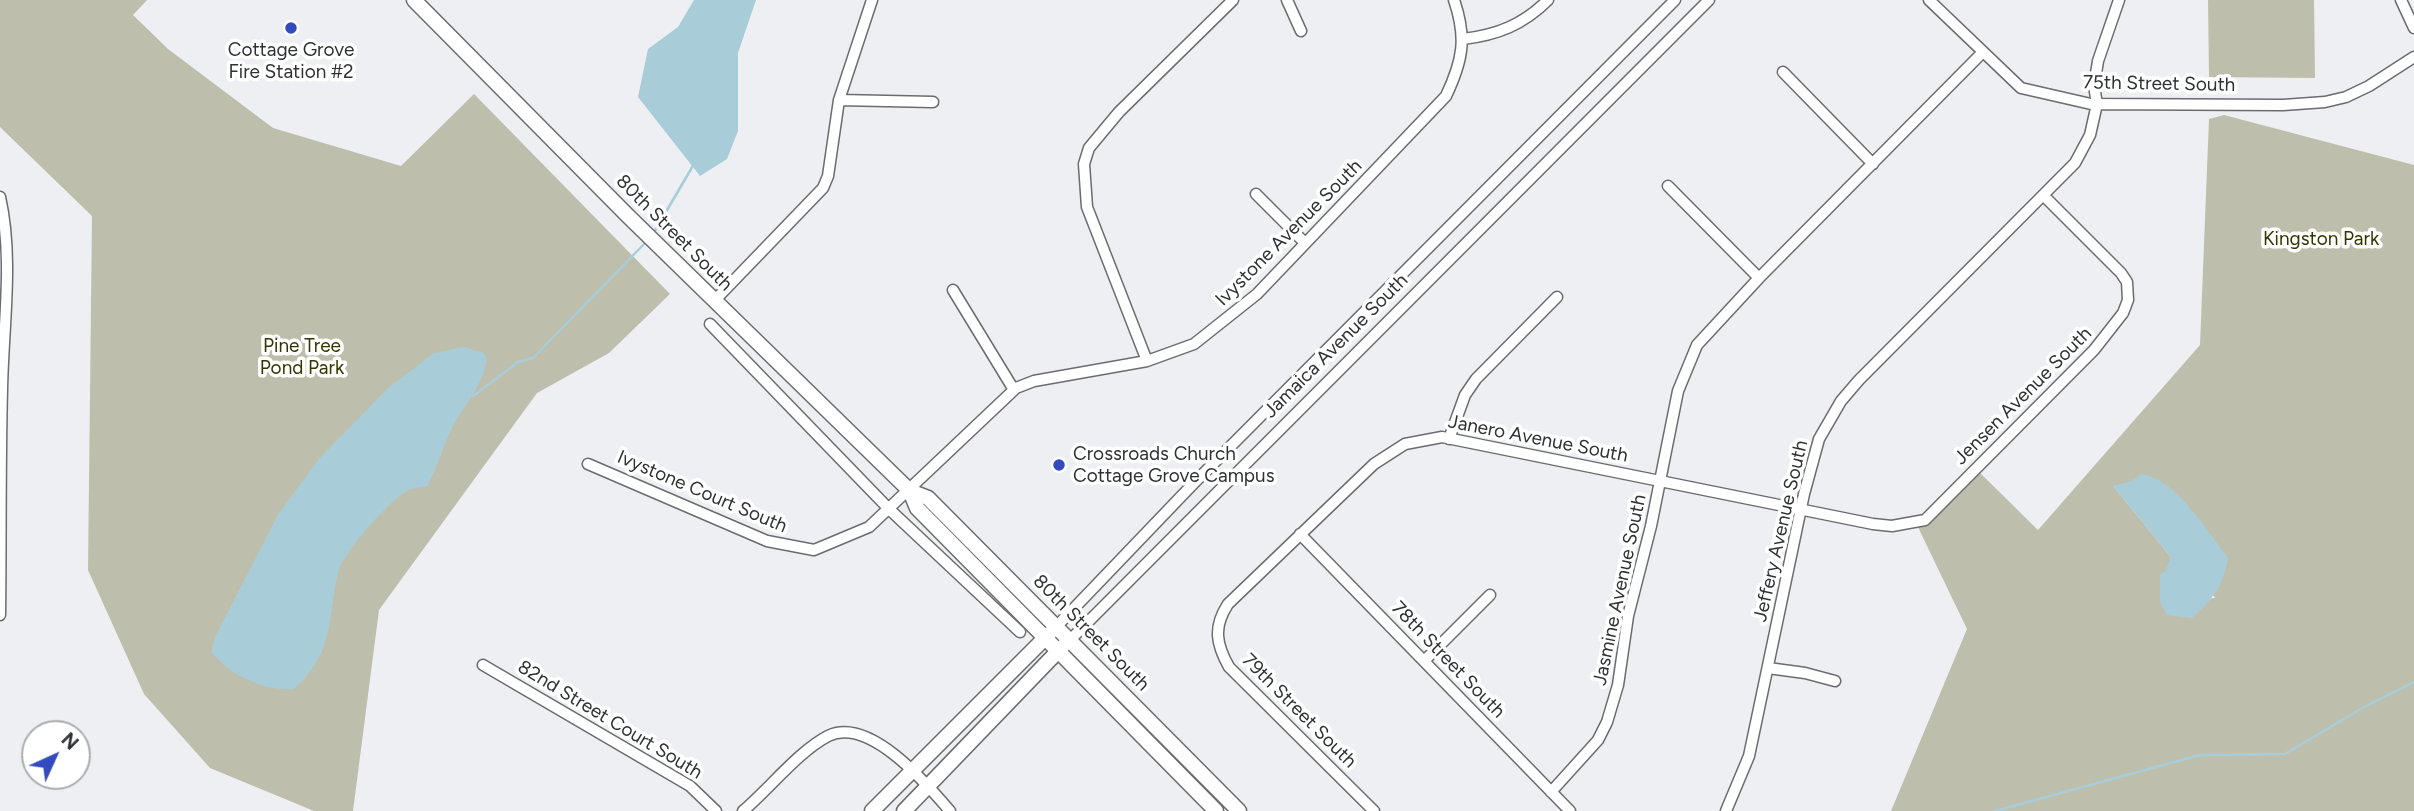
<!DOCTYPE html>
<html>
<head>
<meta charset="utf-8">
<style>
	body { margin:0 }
	#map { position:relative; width:2414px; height:811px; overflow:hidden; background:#edeff2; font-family:Figtree,sans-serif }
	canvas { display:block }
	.north { position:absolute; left:21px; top:720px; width:70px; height:70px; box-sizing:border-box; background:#fff; border:2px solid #acadad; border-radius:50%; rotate:45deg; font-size:19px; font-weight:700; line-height:28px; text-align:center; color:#303132 }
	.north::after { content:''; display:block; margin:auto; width:24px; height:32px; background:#344bbd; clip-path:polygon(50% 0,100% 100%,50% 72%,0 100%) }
</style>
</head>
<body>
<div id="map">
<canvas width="2414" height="811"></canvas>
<div class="north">N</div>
</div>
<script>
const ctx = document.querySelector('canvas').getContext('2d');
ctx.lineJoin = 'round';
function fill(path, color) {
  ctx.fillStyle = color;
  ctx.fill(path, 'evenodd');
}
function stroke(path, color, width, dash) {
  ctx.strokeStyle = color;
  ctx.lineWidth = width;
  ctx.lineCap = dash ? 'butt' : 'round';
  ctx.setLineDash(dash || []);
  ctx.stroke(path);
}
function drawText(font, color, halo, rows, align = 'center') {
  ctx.font = font + ' Figtree,sans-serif';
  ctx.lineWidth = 7;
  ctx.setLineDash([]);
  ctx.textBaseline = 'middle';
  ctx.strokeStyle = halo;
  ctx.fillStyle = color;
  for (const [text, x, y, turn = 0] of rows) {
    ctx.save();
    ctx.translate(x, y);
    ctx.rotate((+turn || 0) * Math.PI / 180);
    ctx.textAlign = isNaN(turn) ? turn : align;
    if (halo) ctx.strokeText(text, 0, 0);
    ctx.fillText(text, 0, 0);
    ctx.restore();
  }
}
fill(new Path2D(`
	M0,0h147l-14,15 35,34 105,79 128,38 73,-72 196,200 -61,59 -72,40 -158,217 -26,201h-39l-104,-43 -66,-74 -56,-124 4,-354 -92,-89z
	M2208,0h106l1,78 -106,-1z
	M2224,115l190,50v646h-523l76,-182 -51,-106 60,-54 62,61 162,-185 9,-226zM2131,482l84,116 -55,4 11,-45 -57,-70z`), '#bdbfac');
fill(new Path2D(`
	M694,0h62l-18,53v78l-11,28 -27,17 -62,-79 10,-48 30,-22z
	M464,347l20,6 3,6c-4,26 -22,45 -34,67 -10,19 -15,41 -26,60 -5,2 -11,1 -16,3 -18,6 -69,65 -73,84 -11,48 -3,79 -44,116 -30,2 -66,-14 -83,-38l5,-16 63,-122 40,-54 68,-70 47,-36z
	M2142,474c34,5 66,58 86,84 -5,28 -15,41 -36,60l-25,-3 -7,-13v-28l5,-2 6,-15 -58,-71 17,-4z`), '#a9cdd8');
stroke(new Path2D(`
	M653,234l41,-70
	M473,396l45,-34 15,-4 114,-117
	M1995,811l205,-56 85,-1 79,-47 50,-25`), '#a9cdd8', 2.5);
const minor = new Path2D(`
	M1287,0l14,31
	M1929,0l92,88 70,16 192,1 42,-3 21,-5 23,-11 45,-29
	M2401,0l13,28
	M1463,39c34,-4 60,-14 85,-39
	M1783,72l90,92
	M839,100l94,2
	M1668,186l91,92
	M1256,194l49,49
	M0,197c14,62 3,129 2,193 -2,75 -1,150 -2,225
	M953,290l61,100
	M715,300l108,-112 5,-12 11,-76 33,-100
	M710,324l179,185 131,123
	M1147,361l-60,-154 -3,-43 5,-16 30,-36 114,-112
	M1449,439l16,-44 11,-16 81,-82
	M588,464l179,77 47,9 55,-23 147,-139 18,-7 113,-20 47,-17 63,-50 189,-198c17,-36 21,-58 8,-96
	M1300,534l270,277
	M1057,626l137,-143 481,-483
	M1071,639l638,-639
	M1425,660l65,-65
	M483,665l207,121 26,25
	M1768,668l37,5 30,8
	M1551,792l47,-52 9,-18 11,-37 10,-69 23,-90 27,-135 19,-46 62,-67 223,-225
	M743,811c26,-22 56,-60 85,-75 41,-20 98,47 122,75
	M1374,811l-145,-144c-13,-23 -16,-40 -1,-63l146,-140 31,-20 37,-7 431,87 19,2 33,-6 169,-170 29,-37 5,-13 -1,-18 -6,-9 -78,-78
	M1726,811l23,-55 55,-262 15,-55 22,-38 18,-21 216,-217 15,-28 7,-31 -3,-18 4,-25 21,-61`);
const major = new Path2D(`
	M414,0l214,216 282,275 18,7 311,313
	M910,491l7,17 299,303
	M872,811l177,-177
	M904,811l158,-164`);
stroke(minor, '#6b6c6e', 13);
stroke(major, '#6b6c6e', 17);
stroke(minor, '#fff', 10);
stroke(major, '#fff', 14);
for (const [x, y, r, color] of [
	[291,28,7,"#344bbd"],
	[1059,465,7,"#344bbd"]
]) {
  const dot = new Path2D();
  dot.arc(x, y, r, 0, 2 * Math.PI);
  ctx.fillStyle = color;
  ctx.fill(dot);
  stroke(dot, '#fff', 2.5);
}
drawText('19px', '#303132', '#fff', [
	["Cottage Grove",291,50],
	["Fire Station #2",291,72],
	["Crossroads Church",1073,454,"left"],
	["Cottage Grove Campus",1073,476,"left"]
]);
drawText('19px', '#303132', '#fff', [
	["75th Street South",2159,84,1],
	["80th Street South",674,233,45],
	["Ivystone Avenue South",1289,233,-45],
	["Jamaica Avenue South",1336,346,-45],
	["Jensen Avenue South",2023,396,-45],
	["Janero Avenue South",1538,439,11],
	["Ivystone Court South",702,492,23],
	["Jeffery Avenue South",1781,531,-77],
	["Jasmine Avenue South",1620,590,-78],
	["80th Street South",1091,633,45],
	["78th Street South",1448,660,46],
	["79th Street South",1299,711,45],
	["82nd Street Court South",610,720,31]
]);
drawText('19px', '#333500', '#fff', [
	["Kingston Park",2321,239],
	["Pine Tree",302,346],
	["Pond Park",302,368]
]);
</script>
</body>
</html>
